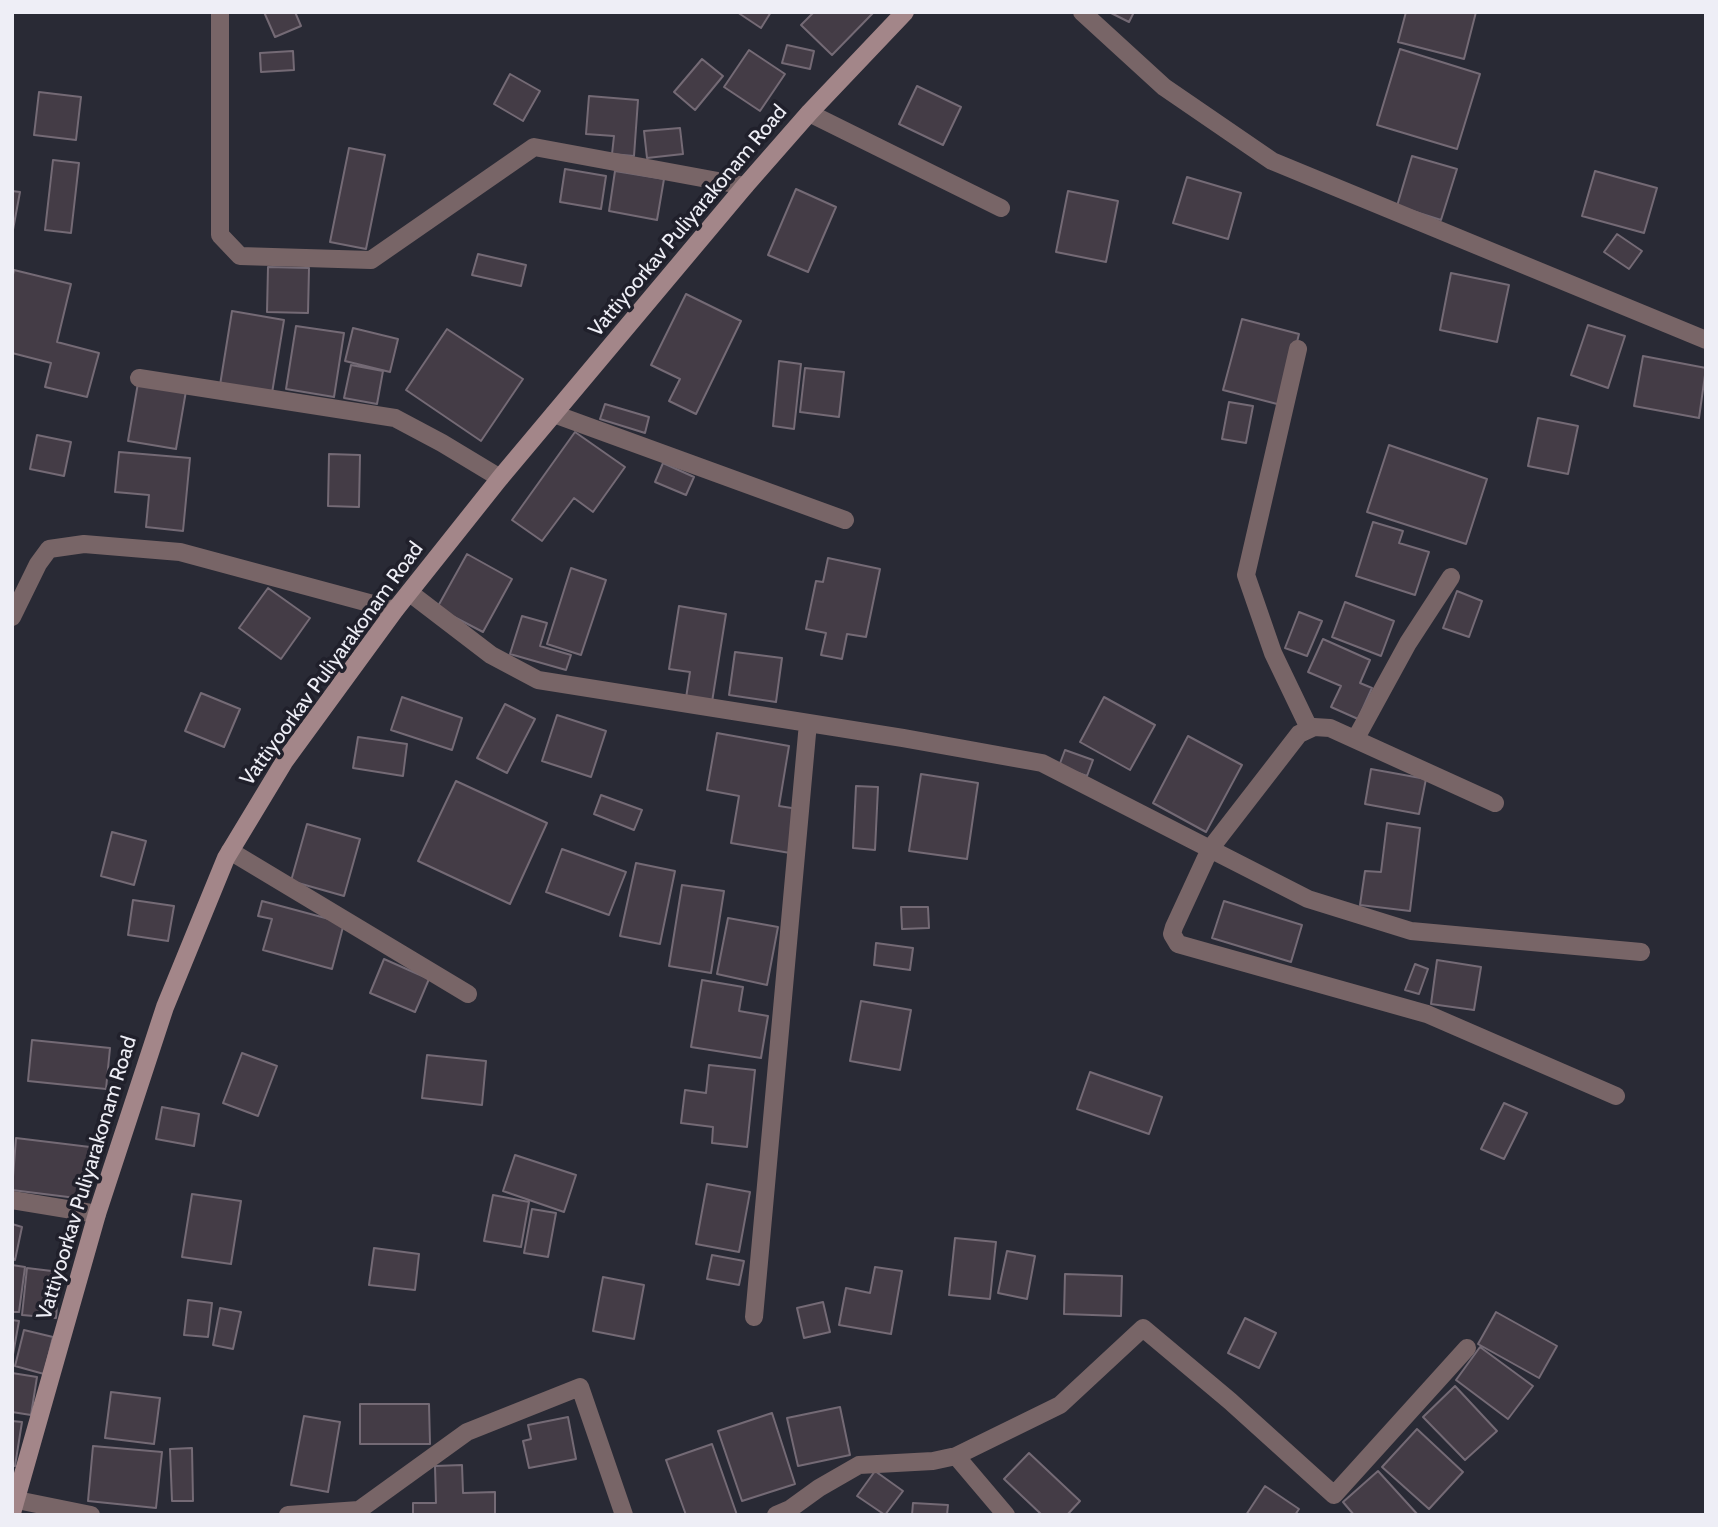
<!DOCTYPE html>
<html>
<head>
<meta charset="utf-8">
<style>
	body { margin:0 }
	#map { position:relative; width:1718px; height:1527px; overflow:hidden; background:#292a35; font-family:Cabin,sans-serif }
	canvas { display:block }
	.frame { position:absolute; inset:0; border:14px solid #eeeef6; pointer-events:none }
</style>
</head>
<body>
<div id="map">
<canvas width="1718" height="1527"></canvas>
<div class="frame"></div>
</div>
<script>
const ctx = document.querySelector('canvas').getContext('2d');
ctx.lineJoin = 'round';
function fill(path, color) {
  ctx.fillStyle = color;
  ctx.fill(path, 'evenodd');
}
function stroke(path, color, width, dash) {
  ctx.strokeStyle = color;
  ctx.lineWidth = width;
  ctx.lineCap = dash ? 'butt' : 'round';
  ctx.setLineDash(dash || []);
  ctx.stroke(path);
}
function drawText(font, color, halo, rows, align = 'center') {
  ctx.font = font + ' Cabin,sans-serif';
  ctx.lineWidth = 7;
  ctx.setLineDash([]);
  ctx.textBaseline = 'middle';
  ctx.strokeStyle = halo;
  ctx.fillStyle = color;
  for (const [text, x, y, turn = 0] of rows) {
    ctx.save();
    ctx.translate(x, y);
    ctx.rotate((+turn || 0) * Math.PI / 180);
    ctx.textAlign = isNaN(turn) ? turn : align;
    if (halo) ctx.strokeText(text, 0, 0);
    ctx.fillText(text, 0, 0);
    ctx.restore();
  }
}
const building = new Path2D(`
	M264,12h31l6,14 -26,11z
	M737,12h34l-10,16z
	M814,12h60l-42,43 -31,-30z
	M1109,12h25l-5,10z
	M1406,12h70l-12,47 -66,-17z
	M787,45l27,6 -4,18 -28,-6z
	M1400,49l80,25 -23,75 -80,-24z
	M749,50l36,24 -25,37 -36,-24z
	M293,51l1,19 -33,2 -1,-19z
	M702,59l21,17 -28,34 -21,-18z
	M510,74l30,17 -17,30 -29,-17z
	M917,86l44,21 -18,38 -44,-21z
	M39,92l42,5 -5,43 -42,-5z
	M589,96l49,4 -4,56 -22,-2 2,-18 -28,-2z
	M680,128l3,26 -36,4 -3,-27z
	M349,148l36,7 -19,94 -36,-7z
	M1412,156l45,13 -16,51 -44,-14z
	M53,160l26,3 -8,70 -26,-3z
	M565,169l41,7 -5,33 -41,-7z
	M615,171l49,8 -7,41 -48,-9z
	M1595,171l62,17 -13,45 -62,-17z
	M1187,177l54,16 -13,46 -55,-16z
	M796,189l40,18 -28,65 -40,-17z
	M12,191l8,1 -8,43z
	M1068,191l50,10 -12,61 -50,-10z
	M1617,234l25,17 -13,18 -25,-17z
	M478,254l48,11 -5,21 -49,-11z
	M268,267l41,1 -1,45 -41,-1z
	M14,270l57,14 -14,58 42,11 -12,44 -42,-10 6,-24 -39,-10v-74z
	M1451,273l58,12 -12,57 -57,-12z
	M686,294l55,27 -45,93 -27,-13 11,-22 -29,-14z
	M232,311l52,9 -12,73 -52,-8z
	M1242,319l57,15 -18,71 -58,-15z
	M1588,325l37,11 -17,52 -37,-13z
	M296,326l48,7 -10,64 -48,-8z
	M353,328l45,11 -8,33 -45,-11z
	M447,329l76,50 -42,62 -75,-51z
	M1643,356l63,12 -7,50 -65,-12z
	M779,361l22,3 -7,65 -21,-3z
	M351,365l32,6 -6,33 -33,-6z
	M805,368l39,4 -5,45 -39,-5z
	M138,383l48,8 -10,58 -48,-8z
	M1229,402l24,4 -7,37 -24,-4z
	M605,404l44,13 -4,16 -45,-14z
	M1538,418l40,8 -10,48 -40,-8z
	M575,432l50,35 -32,45 -19,-14 -32,43 -30,-21z
	M37,435l34,7 -7,34 -34,-7z
	M1389,445l98,34 -21,65 -99,-32z
	M119,452l71,6 -7,73 -37,-4 3,-32 -34,-3z
	M329,454l31,1 -1,52 -31,-1z
	M663,463l31,14 -8,18 -31,-13z
	M1373,522l30,9 -4,12 30,9 -14,43 -59,-19z
	M467,554l45,25 -29,53 -46,-24z
	M828,558l52,11 -14,68 -19,-3 -5,25 -21,-4 5,-22 -20,-4 10,-48 7,1z
	M571,568l35,12 -25,75 -34,-11z
	M268,588l42,30 -29,41 -42,-31z
	M1457,591l25,10 -13,36 -26,-9z
	M1345,602l49,19 -13,35 -49,-19z
	M679,606l47,8 -14,88 -26,-4 4,-26 -21,-3z
	M1299,612l23,9 -15,35 -22,-8z
	M522,616l25,7 -7,23 31,9 -5,15 -56,-16z
	M1323,639l47,21 -10,23 12,5 -14,31 -27,-12 10,-21 -33,-14z
	M735,652l47,6 -6,44 -47,-7z
	M201,693l39,16 -16,38 -39,-16z
	M402,697l60,21 -10,32 -61,-20z
	M1104,697l51,28 -25,45 -50,-28z
	M505,704l30,15 -28,54 -30,-15z
	M557,715l49,16 -15,46 -49,-16z
	M717,733l72,13 -10,60 19,3 -8,44 -59,-10 8,-47 -32,-6z
	M1188,736l54,29 -36,67 -53,-29z
	M358,737l49,7 -4,32 -50,-8z
	M1065,750l28,10 -6,16 -28,-10z
	M1371,769l55,10 -7,35 -54,-10z
	M921,774l57,9 -11,76 -58,-8z
	M456,781l91,42 -37,81 -92,-43z
	M856,786l22,1 -3,63 -22,-2z
	M601,795l41,15 -8,20 -40,-16z
	M1387,823l33,5 -10,83 -50,-6 5,-34 16,1z
	M307,824l53,15 -16,57 -53,-15z
	M112,832l34,9 -12,44 -33,-9z
	M562,849l64,23 -17,43 -63,-23z
	M636,863l39,8 -15,73 -40,-8z
	M682,885l42,6 -13,82 -42,-7z
	M133,900l41,6 -6,35 -40,-6z
	M262,901l82,22 -12,46 -69,-19 9,-31 -14,-3z
	M1224,901l78,24 -11,37 -79,-24z
	M901,907h27l1,21 -27,1z
	M728,918l50,9 -11,58 -50,-11z
	M876,943l37,5 -3,22 -36,-5z
	M384,959l45,20 -14,33 -45,-19z
	M1437,960l44,7 -7,43 -43,-6z
	M1415,964l13,5 -9,25 -14,-4z
	M702,980l41,7 -4,24 29,5 -7,42 -70,-11z
	M861,1001l50,9 -11,60 -50,-9z
	M32,1040l78,8 -4,41 -78,-8z
	M242,1053l35,13 -19,50 -35,-13z
	M427,1055l59,6 -4,44 -60,-7z
	M709,1065l46,5 -8,77 -35,-4 1,-16 -32,-4 4,-33 21,3z
	M1090,1072l72,25 -13,37 -72,-25z
	M1504,1103l23,10 -23,46 -23,-10z
	M162,1107l37,7 -5,32 -38,-7z
	M16,1138l74,9 -6,52 -72,-9z
	M515,1155l61,20 -12,37 -61,-21z
	M707,1184l43,8 -11,60 -43,-8z
	M192,1194l49,7 -10,63 -49,-7z
	M493,1195l36,7 -8,45 -37,-6z
	M532,1209l24,4 -8,44 -24,-4z
	M12,1224l10,3 -7,33 -3,-1z
	M955,1238l41,4 -6,57 -41,-4z
	M374,1248l45,6 -4,36 -46,-5z
	M1007,1251l28,5 -8,43 -29,-6z
	M712,1255l32,6 -5,24 -32,-6z
	M12,1265l13,2 -6,45h-7z
	M875,1267l27,4 -11,63 -52,-9 7,-37 24,5z
	M27,1268l33,4 -4,46 -34,-3z
	M1065,1274l57,2 -1,40 -57,-2z
	M603,1277l41,8 -10,54 -41,-8z
	M188,1300l24,3 -4,34 -24,-2z
	M823,1302l7,30 -26,6 -7,-30z
	M220,1308l21,4 -8,37 -20,-4z
	M1496,1312l61,34 -18,32 -61,-34z
	M1245,1318l31,15 -17,35 -31,-15z
	M12,1320l7,1 -7,39z
	M24,1330l29,7 -9,37 -29,-8z
	M1480,1347l53,39 -25,33 -52,-39z
	M12,1373l25,4 -6,38 -19,-3z
	M1455,1386l42,45 -32,29 -42,-43z
	M111,1392l49,6 -6,46 -49,-6z
	M360,1404h69l1,40h-70z
	M840,1407l10,48 -52,11 -11,-48z
	M772,1413l23,71 -53,17 -24,-70z
	M304,1416l36,6 -12,70 -37,-7z
	M568,1417l8,42 -47,9 -6,-27 8,-2 -3,-14z
	M12,1421l10,1 -7,44h-3z
	M1417,1429l46,43 -34,37 -47,-42z
	M712,1444l25,71h-51l-20,-55z
	M93,1446l69,6 -6,56 -68,-7z
	M192,1448l1,53h-21l-2,-52z
	M1029,1453l51,48 -13,14h-25l-38,-36z
	M462,1465l1,28 32,-1v23h-82v-12h23l-1,-37z
	M875,1471l28,20 -18,24 -28,-19z
	M1378,1471l40,44h-64l-11,-13z
	M1265,1486l34,23 -4,6h-49z
	M913,1503l35,2 -1,10h-35z`);
fill(building, '#443c46');
stroke(building, '#746a75', 2);
stroke(new Path2D(`
	M220,12v223l20,21 131,4 163,-113 211,39
	M1082,12l82,75 108,74 434,179
	M809,113l192,95
	M1298,349l-52,226 27,78 36,75
	M139,378l256,40 47,25 58,35
	M554,414l291,106
	M410,593l81,62 47,25 365,58 139,25 168,86 -36,78 -2,7 6,10 249,70 189,82
	M12,617l26,-53 11,-15 35,-5 96,8 215,58
	M1356,738l52,-95 43,-66
	M1495,803l-165,-75 -16,-1 -15,7 -89,115 98,50 103,32 230,21
	M230,851l238,143
	M12,1200l85,14
	M754,1317l54,-594
	M956,1456l50,59
	M17,1500l74,15
	M288,1515l71,-5 108,-78 113,-45 44,128
	M776,1515l14,-6 29,-21 40,-23 74,-4 23,-5 104,-51 83,-77 87,73 104,94 133,-147`), '#786567', 18);
stroke(new Path2D(`
	M12,1513l85,-299 68,-207 61,-149 58,-96 111,-152 105,-132 245,-292 64,-73 96,-101`), '#a38689', 18);
drawText('21px', '#eeeef6', '#20202b', [
	["Vattiyoorkav Puliyarakonam Road",688,221,-50],
	["Vattiyoorkav Puliyarakonam Road",332,664,-54],
	["Vattiyoorkav Puliyarakonam Road",87,1178,-73]
]);
</script>
</body>
</html>
